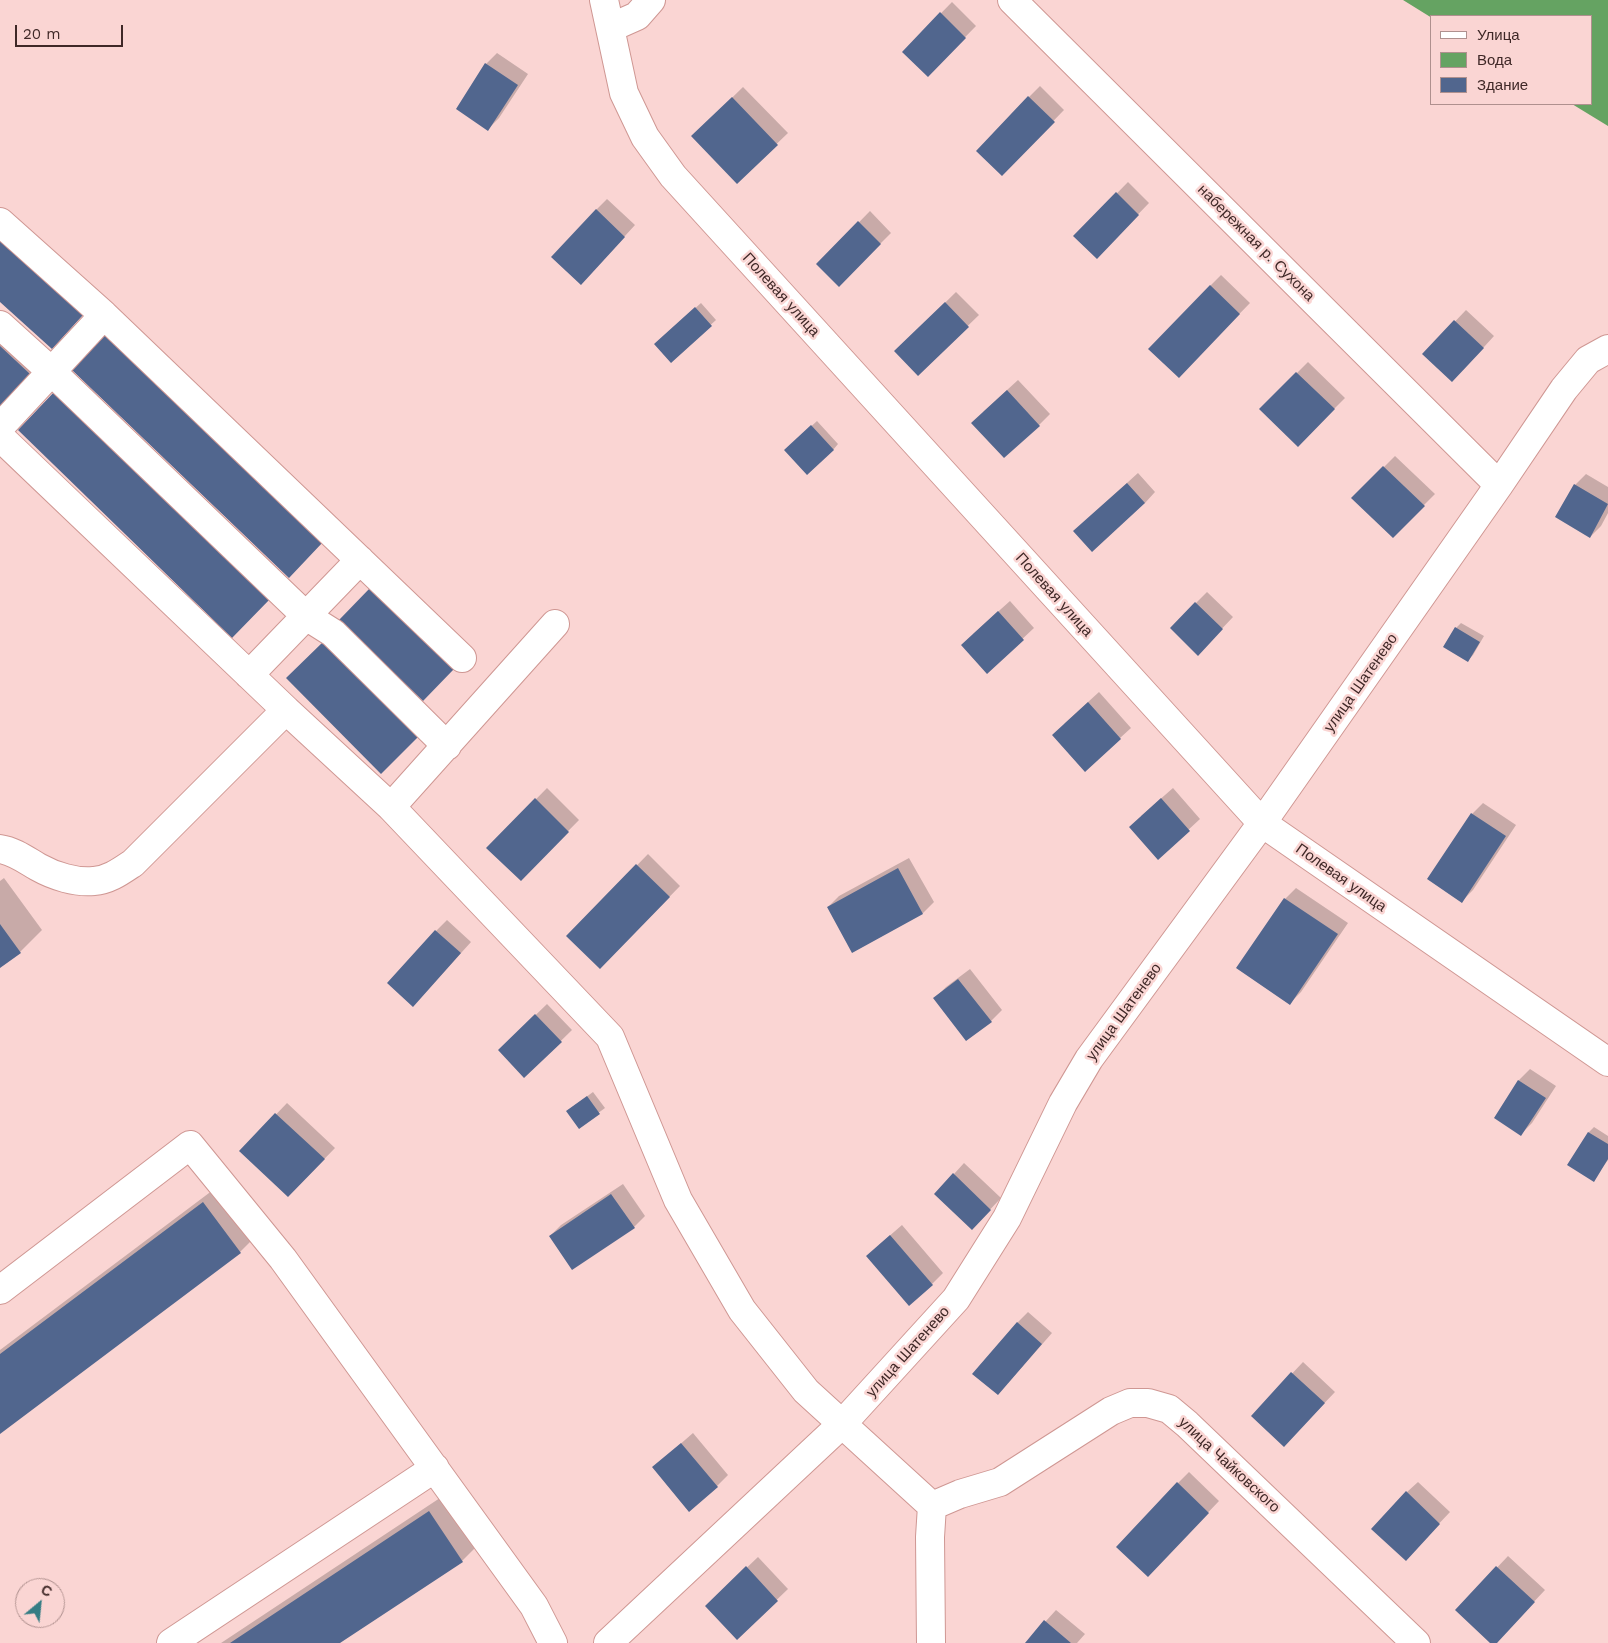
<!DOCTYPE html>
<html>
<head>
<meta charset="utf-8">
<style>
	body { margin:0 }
	#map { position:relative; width:1608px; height:1643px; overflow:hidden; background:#fad5d3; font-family:"Work Sans",sans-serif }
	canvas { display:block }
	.legend { position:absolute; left:1430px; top:15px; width:162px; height:90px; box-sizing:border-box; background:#fad5d3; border:1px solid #af908e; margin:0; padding:6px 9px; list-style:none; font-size:15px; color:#3f2827 }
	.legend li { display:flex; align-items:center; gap:10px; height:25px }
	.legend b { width:25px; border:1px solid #af908e }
	.north { position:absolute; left:15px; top:1578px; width:50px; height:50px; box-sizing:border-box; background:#fad5d3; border:1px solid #af908e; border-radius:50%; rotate:28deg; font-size:14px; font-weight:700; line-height:20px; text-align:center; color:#3f2827 }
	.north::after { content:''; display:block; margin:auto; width:18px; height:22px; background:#357d84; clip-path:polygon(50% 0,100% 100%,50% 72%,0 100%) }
	.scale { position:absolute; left:15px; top:25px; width:108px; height:22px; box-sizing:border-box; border:2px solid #3f2827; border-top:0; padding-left:6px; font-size:15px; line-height:18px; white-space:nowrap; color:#3f2827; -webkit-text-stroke:4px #fad5d3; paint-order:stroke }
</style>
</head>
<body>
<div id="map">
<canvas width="1608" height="1643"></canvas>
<ul class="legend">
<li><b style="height:6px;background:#fff"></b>Улица</li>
<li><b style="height:14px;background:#65a362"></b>Вода</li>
<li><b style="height:14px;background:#51668e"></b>Здание</li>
</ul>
<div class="north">С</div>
<div class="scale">20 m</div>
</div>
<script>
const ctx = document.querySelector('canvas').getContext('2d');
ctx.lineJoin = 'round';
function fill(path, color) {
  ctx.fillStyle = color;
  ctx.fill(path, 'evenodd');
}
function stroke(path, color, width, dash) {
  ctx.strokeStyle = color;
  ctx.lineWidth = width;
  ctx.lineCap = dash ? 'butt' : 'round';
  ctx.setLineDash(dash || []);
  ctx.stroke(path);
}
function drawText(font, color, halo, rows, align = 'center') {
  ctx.font = font + ' "Work Sans",sans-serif';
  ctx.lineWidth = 5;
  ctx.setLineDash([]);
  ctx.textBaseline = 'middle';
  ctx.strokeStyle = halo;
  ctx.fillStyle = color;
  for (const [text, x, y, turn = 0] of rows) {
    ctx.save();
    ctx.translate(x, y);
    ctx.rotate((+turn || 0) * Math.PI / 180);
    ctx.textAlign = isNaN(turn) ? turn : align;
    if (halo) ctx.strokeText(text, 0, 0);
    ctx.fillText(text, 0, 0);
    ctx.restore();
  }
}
fill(new Path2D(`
	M1403,0h205v126l-36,-22h20v-88h-160v2z`), '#65a362');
fill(new Path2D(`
	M952,2l24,24 -48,49 -24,-24z
	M497,53l31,21 -29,44 -11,11 -2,-65z
	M1040,86l24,24 -62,64 27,-77z
	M743,87l45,46 -51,49 -44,-46z
	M1128,182l21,21 -52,54 -22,-21z
	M607,199l28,26 -43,47 4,-62z
	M870,211l21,22 -52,52 -21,-21z
	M1221,275l29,28 -71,73 31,-90z
	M956,292l23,23 -61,59 -22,-23z
	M701,303l15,17 -45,41 -10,-22z
	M1466,310l28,26 -31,34 -39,-16z
	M0,337l34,31 -34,37z
	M1308,362l37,36 -47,47 -37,-36z
	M1018,380l32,34 -11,11 -56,-13z
	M817,421l21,23 -5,6 -42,-5z
	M1395,456l40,38 -42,42 -40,-38z
	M1138,473l17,19 -10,11 -59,17z
	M1586,474l22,13v26l-7,13 -11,11 -15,-52z
	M1207,592l26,25 -35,37 -27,-26z
	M1010,601l24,27 -47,44 -14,-38z
	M1461,623l23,13 -11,19 -5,5 -12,-32z
	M1099,692l32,36 -11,10 -56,-14z
	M547,788l32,32 -58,59 -33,-31z
	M1173,788l27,31 -42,39 -17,-42z
	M1483,803l33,22 -43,65 -11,11 -33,-22 43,-65z
	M648,854l32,32 -80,82 -32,-32z
	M909,858l25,44 -11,11 -70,39 -25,-45 11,-11z
	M4,878l38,52 -22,22 -20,14v-85z
	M1296,888l52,35 -47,69 -11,11 -52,-35 47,-69z
	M447,920l24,22 -47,52 12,-63z
	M970,969l32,41 -11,11 -56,-23 11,-11z
	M547,1004l25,26 -47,46 -14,-37z
	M1530,1069l26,17 -24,37 -11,11 -26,-16 24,-38z
	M593,1092l12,16 -26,19 -12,-16z
	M287,1103l48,45 -36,37 -58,-34z
	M1594,1127l14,9v24l-15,20 -24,-16 20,-32z
	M964,1163l37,35 -18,19 -29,-43z
	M225,1181l37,49 -22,22 -240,180v-82z
	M623,1184l22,32 -11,11 -84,9 11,-11z
	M902,1225l41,48 -11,11 -53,-39z
	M1028,1312l24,21 -44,50 9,-60z
	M1303,1362l32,30 -40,42 -43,-18z
	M693,1433l35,42 -11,11 -63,-19z
	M1189,1472l30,29 -60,63 19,-81z
	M1418,1482l32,30 -34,36 -9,-56z
	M452,1490l32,49 -22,22 -124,82h-117z
	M1508,1556l37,34 -50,53h-4l-34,-33z
	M758,1557l30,32 -51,49 -19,-43z
	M1056,1610l29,24 -8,9h-51z`), '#0003');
fill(new Path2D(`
	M940,12l26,26 -38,39 -26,-25z
	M485,63l33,22 -30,46 -32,-22z
	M1028,96l27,26 -53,54 -26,-25z
	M732,97l46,48 -41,39 -46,-48z
	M1116,192l23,23 -42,44 -24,-23z
	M596,209l29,28 -44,48 -30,-28z
	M858,221l23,23 -42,43 -23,-23z
	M0,240l83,75 -31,34 -52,-47z
	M1210,285l30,29 -61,64 -31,-29z
	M945,302l24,25 -51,49 -24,-25z
	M695,307l17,19 -41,37 -17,-19z
	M1454,320l30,28 -32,34 -30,-28z
	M106,334l217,208 -34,36 -217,-208z
	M0,346l30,28 -30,33z
	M1296,372l39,37 -37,38 -39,-38z
	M56,390l214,209 -38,39 -214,-208z
	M1007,390l33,36 -36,32 -33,-35z
	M811,425l23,25 -27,25 -23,-25z
	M1383,466l42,40 -32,32 -42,-40z
	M1127,483l18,20 -53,49 -19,-21z
	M1574,484l34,20 -18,34 -35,-21z
	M370,588l84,81 -31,32 -84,-81z
	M1195,602l28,27 -25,27 -28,-28z
	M998,611l26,29 -37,34 -26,-29z
	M1455,627l25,15 -12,20 -25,-15z
	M324,641l95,95 -38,38 -95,-96z
	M1088,702l33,37 -36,33 -33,-37z
	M535,798l34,34 -48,49 -35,-33z
	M1161,798l29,33 -32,29 -29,-33z
	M1471,813l35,23 -44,67 -35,-24z
	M636,864l34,33 -70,72 -34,-33z
	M898,868l25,46 -71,39 -25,-46z
	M1284,898l54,36 -48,71 -54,-37z
	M0,924l21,29 -21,15z
	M435,930l26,23 -48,54 -26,-24z
	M958,979l34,43 -26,19 -33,-43z
	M535,1014l27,28 -38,36 -26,-28z
	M1518,1080l28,18 -25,38 -27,-18z
	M587,1096l13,18 -21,15 -13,-18z
	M275,1113l50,46 -37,38 -49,-46z
	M1588,1132l20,12v15l-14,23 -27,-17z
	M953,1173l38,37 -19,20 -38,-36z
	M611,1194l24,34 -63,42 -23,-34z
	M203,1202l38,51 -241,181v-80z
	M890,1235l43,50 -24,21 -43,-50z
	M1017,1322l25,22 -44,51 -26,-21z
	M1291,1372l34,31 -41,44 -33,-31z
	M681,1443l37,44 -29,25 -37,-45z
	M1177,1482l32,31 -61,64 -32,-30z
	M1406,1491l34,33 -34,37 -35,-32z
	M429,1511l34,51 -123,81h-110z
	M746,1566l32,35 -41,39 -32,-34z
	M1496,1566l39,36 -38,41h-7l-35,-33z
	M1044,1620l27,23h-46z`), '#51668e');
const minor = new Path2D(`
	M604,0l20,93 21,44 28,39 589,647 346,239
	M1012,0l487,485
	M610,28l27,-12 14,-16
	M0,222l104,93 358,343
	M0,325l52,47 254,244 27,17 114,113
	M0,427l104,-112
	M0,437l286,273
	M249,675l111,-115
	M391,807l164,-183
	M0,849c14,2 26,11 38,18 16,9 38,16 56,14 15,-1 27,-10 39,-18l153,-153 105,97 219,230 68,163 64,110 64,81 126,115
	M0,1290l190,-145 93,114 251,347 19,37
	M932,1506l28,-12 40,-12 111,-71 19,-8h18l21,6 18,15 229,219
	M171,1643l264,-175
	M608,1643l234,-219 114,-125 51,-81 56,-115 26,-44 173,-236 237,-338 65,-96 24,-29 20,-11
	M931,1643l-1,-106 2,-31`);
stroke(minor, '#cf9793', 30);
stroke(minor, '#fff', 28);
drawText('15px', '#3f2827', '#fad5d3', [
	["набережная р. Сухона",1256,243,45],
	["Полевая улица",781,295,48],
	["Полевая улица",1054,595,48],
	["улица Шатенево",1361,683,-55],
	["Полевая улица",1341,878,35],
	["улица Шатенево",1124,1012,-54],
	["улица Шатенево",908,1352,-48],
	["улица Чайковского",1229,1465,43]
]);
</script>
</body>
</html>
